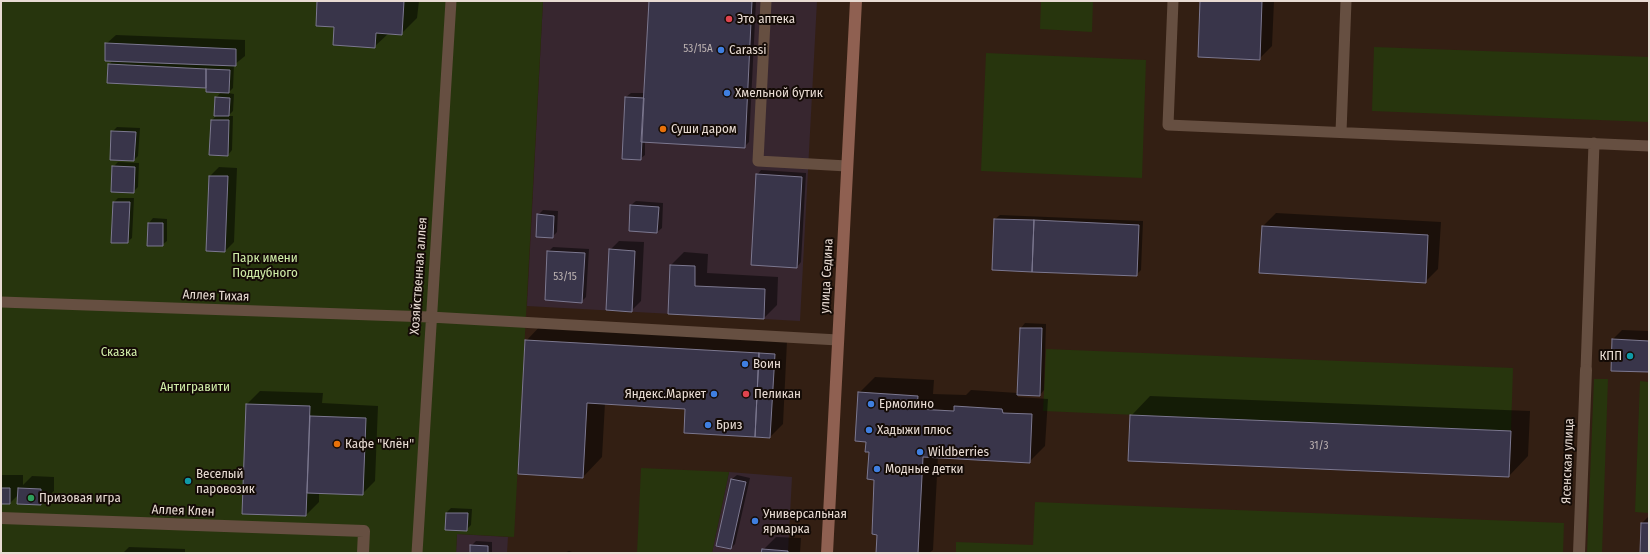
<!DOCTYPE html>
<html>
<head>
<meta charset="utf-8">
<style>
  body { margin:0 }
  #map { position:relative; width:1650px; height:554px; overflow:hidden; background:#331f13; font-family:"Fira Sans Condensed",sans-serif }
  canvas { display:block }
  .frame { position:absolute; inset:0; border:2px solid #e8dbd3; pointer-events:none }
</style>
</head>
<body>
<div id="map">
<canvas width="1650" height="554"></canvas>
<div class="frame"></div>
</div>
<script>
const c = document.querySelector('canvas').getContext('2d');
c.lineJoin = 'round';
function paint(path, color) {
  c.fillStyle = color;
  c.fill(path, 'evenodd');
}
function shape(rows) {
  const path = new Path2D();
  for (const r of rows) {
    path.moveTo(r[0], r[1]);
    for (let i = 2; i < r.length; i += 2) path.lineTo(r[i], r[i + 1]);
  }
  return path;
}
function trace(path, color, width, dash) {
  c.strokeStyle = color;
  c.lineWidth = width;
  c.lineCap = dash ? 'butt' : 'round';
  c.setLineDash(dash || []);
  c.stroke(path);
}
function write(font, color, halo, rows, align = 'center') {
  c.font = font + ' "Fira Sans Condensed",sans-serif';
  c.lineWidth = 4;
  c.setLineDash([]);
  c.textBaseline = 'middle';
  c.strokeStyle = halo;
  c.fillStyle = color;
  for (const [text, x, y, turn = 0] of rows) {
    c.save();
    c.translate(x, y);
    c.rotate((+turn || 0) * Math.PI / 180);
    c.textAlign = isNaN(turn) ? turn : align;
    if (halo) c.strokeText(text, 0, 0);
    c.fillText(text, 0, 0);
    c.restore();
  }
}
paint(shape([
  [543,1,817,1,800,321,527,306],
  [729,472,792,477,788,553,712,553],
  [457,534,508,537,507,553,456,553]
]), '#37262f');
paint(shape([
  [1,1,543,1,514,537,457,534,456,553,1,553],
  [1041,1,1093,1,1092,32,1040,29],
  [1374,47,1649,57,1649,122,1372,111],
  [986,53,1146,60,1142,178,981,171],
  [1046,349,1513,368,1511,431,1043,411],
  [1594,379,1608,379,1602,553,1587,553],
  [1640,381,1649,382,1649,513,1635,512],
  [641,468,729,472,712,553,637,553],
  [1035,502,1564,523,1563,553,956,553,956,542,1033,545]
]), '#27350d');
paint(shape([
  [318,1,419,1,417,18,401,34,389,33,374,47,335,26],
  [650,1,756,1,749,142,744,147,645,141,645,155,640,159,626,97,631,93,645,93],
  [1201,1,1274,1,1272,46,1259,59],
  [116,35,245,40,245,56,234,65,233,88,228,93,234,94,233,111,228,116,233,116,232,150,228,155,212,120,217,115,216,98,221,92,207,87,109,65,113,60,106,44],
  [117,127,140,128,138,156,134,160,112,132],
  [118,162,139,163,138,187,133,192,113,167],
  [219,167,237,168,234,242,225,251,210,176],
  [761,170,806,173,801,262,797,267,757,175],
  [118,198,134,198,132,238,127,242,114,202],
  [636,201,663,203,662,228,657,232,631,205],
  [543,210,558,211,557,232,552,237,538,215],
  [1276,213,1441,222,1438,269,1425,282,1263,226],
  [1000,215,1143,221,1141,270,1136,275,995,219],
  [153,218,167,219,167,241,162,245,148,245,149,223],
  [619,241,644,242,641,301,631,311,610,250],
  [553,247,589,249,586,297,581,302,548,252],
  [684,252,708,254,707,273,778,277,777,305,764,318,669,313,671,265],
  [545,321,787,341,783,424,770,437,686,408,605,403,602,457,583,477,526,341],
  [1025,323,1046,324,1044,390,1040,395,1018,394,1018,397,1048,399,1045,446,1029,462,938,457,933,550,929,553,877,553,878,534,876,479,867,441,859,393,875,377,934,380,933,394,966,395,971,390,1018,393,1021,328],
  [1622,330,1649,331,1649,371,1613,339],
  [260,391,323,393,322,403,378,406,375,481,362,494,319,492,319,502,306,515,243,513,247,404],
  [1150,396,1530,411,1528,456,1509,476,1131,416],
  [1,475,23,475,23,485,32,476,54,477,54,491,40,504,19,494,10,503,1,503],
  [737,475,750,478,735,544,731,548,717,545,732,479],
  [451,508,472,509,471,525,466,530,446,529,446,513],
  [1649,516,1649,553,1641,553,1642,523],
  [776,537,801,538,800,553,762,553,763,550],
  [476,541,492,542,492,553,471,553,471,546],
  [129,547,185,549,185,553,123,553],
  [569,551,575,553,576,553,564,553]
]), '#0007');
const building = shape([
  [317,1,404,1,402,35,376,33,375,48,333,45,334,27,316,26,317,1],
  [649,1,752,1,745,148,641,142,649,1],
  [1200,1,1262,1,1260,60,1198,57,1200,1],
  [105,43,236,49,236,66,105,61,105,43],
  [108,64,206,69,206,88,107,83,108,64],
  [206,69,230,70,229,93,206,92,206,69],
  [215,97,230,98,229,116,214,116,215,97],
  [625,97,644,98,641,160,622,159,625,97],
  [211,120,229,120,228,156,209,155,211,120],
  [111,131,136,132,134,161,110,160,111,131],
  [112,166,135,167,134,193,111,192,112,166],
  [756,174,802,177,797,268,751,265,756,174],
  [209,176,228,176,225,252,206,251,209,176],
  [113,202,130,202,128,243,111,243,113,202],
  [630,205,659,207,657,233,629,231,630,205],
  [537,214,554,216,553,238,536,237,537,214],
  [994,219,1034,220,1032,272,992,270,994,219],
  [1034,220,1139,225,1137,276,1032,272,1034,220],
  [148,223,163,223,163,246,147,246,148,223],
  [1262,226,1428,235,1426,283,1259,273,1262,226],
  [609,249,635,251,632,312,606,310,609,249],
  [547,251,585,253,582,303,545,300,547,251],
  [670,265,695,266,695,286,765,289,764,319,668,314,670,265],
  [1020,328,1042,328,1040,396,1017,395,1020,328],
  [1612,339,1649,341,1649,372,1611,371,1612,339],
  [525,340,759,353,755,437,684,433,685,409,587,403,583,478,518,474,525,340],
  [759,353,775,354,770,438,755,437,759,353],
  [858,392,918,396,917,409,954,411,954,406,1002,409,1003,413,1032,414,1030,463,923,457,918,553,876,553,877,535,872,534,874,480,867,479,869,452,865,452,866,442,855,441,858,392],
  [246,404,310,406,306,516,242,514,246,404],
  [1130,415,1511,431,1509,477,1128,461,1130,415],
  [310,416,366,418,363,495,307,493,310,416],
  [731,479,746,482,731,549,716,546,731,479],
  [1,488,10,488,10,504,1,504,1,488],
  [18,488,41,489,41,505,17,504,18,488],
  [446,513,468,513,467,531,445,530,446,513],
  [1641,523,1649,523,1649,553,1640,553,1641,523],
  [470,545,488,546,488,553,470,553,470,545],
  [762,549,788,551,788,553,761,553,762,549]
]);
paint(building, '#39354a');
trace(building, '#7c7890', 1);
trace(shape([
  [766,1,758,161,847,166],
  [1173,1,1168,125,1649,146],
  [1341,132,1346,1],
  [1,302,430,317,838,340],
  [1586,370,1594,143],
  [417,553,451,1]
]), '#664f41', 11);
trace(shape([
  [1,518,364,531,363,553],
  [1579,553,1586,370]
]), '#664f41', 12);
trace(shape([
  [827,553,856,1]
]), '#8f6051', 12);
for (const [x, y, r, color] of [
  [729,19,4,"#e0444e"],
  [721,50,4,"#3f7fe0"],
  [727,93,4,"#3f7fe0"],
  [663,129,4,"#e8710a"],
  [1630,356,4,"#0f9aa8"],
  [745,364,4,"#3f7fe0"],
  [714,394,4,"#3f7fe0"],
  [746,394,4,"#e0444e"],
  [871,404,4,"#3f7fe0"],
  [708,425,4,"#3f7fe0"],
  [869,430,4,"#3f7fe0"],
  [337,444,4,"#e8710a"],
  [920,452,4,"#3f7fe0"],
  [877,469,4,"#3f7fe0"],
  [188,481,4,"#0f9aa8"],
  [31,498,4,"#2e9e5b"],
  [755,521,4,"#3f7fe0"]
]) {
  const dot = new Path2D();
  dot.arc(x, y, r, 0, 2 * Math.PI);
  c.fillStyle = color;
  c.fill(dot);
  trace(dot, '#140b06', 1.5);
}
write('11px', '#bcb2b1', null, [
  ["53/15А",698,49],
  ["53/15",565,277],
  ["31/3",1319,446]
]);
write('13px', '#e8dbd3', '#140b06', [
  ["Это аптека",737,19],
  ["Carassi",729,50],
  ["Хмельной бутик",735,93],
  ["Суши даром",671,129],
  ["КПП",1622,356,"right"],
  ["Воин",753,364],
  ["Яндекс.Маркет",706,394,"right"],
  ["Пеликан",754,394],
  ["Ермолино",879,404],
  ["Бриз",716,425],
  ["Хадыжи плюс",877,430],
  ["Кафе \"Клён\"",345,444],
  ["Wildberries",928,452],
  ["Модные детки",885,469],
  ["Веселый",196,474],
  ["паровозик",196,489],
  ["Призовая игра",39,498],
  ["Универсальная",763,514],
  ["ярмарка",763,529]
], 'left');
write('13px', '#d0eda8', '#140b06', [
  ["Парк имени",265,258],
  ["Поддубного",265,273],
  ["Сказка",119,352],
  ["Антигравити",195,387]
]);
write('13px', '#e8dbd3', '#140b06', [
  ["Хозяйственная аллея",419,276,-86],
  ["улица Седина",827,276,-87],
  ["Аллея Тихая",216,296,2],
  ["Ясенская улица",1568,461,-88],
  ["Аллея Клен",183,511,2]
]);
</script>
</body>
</html>
